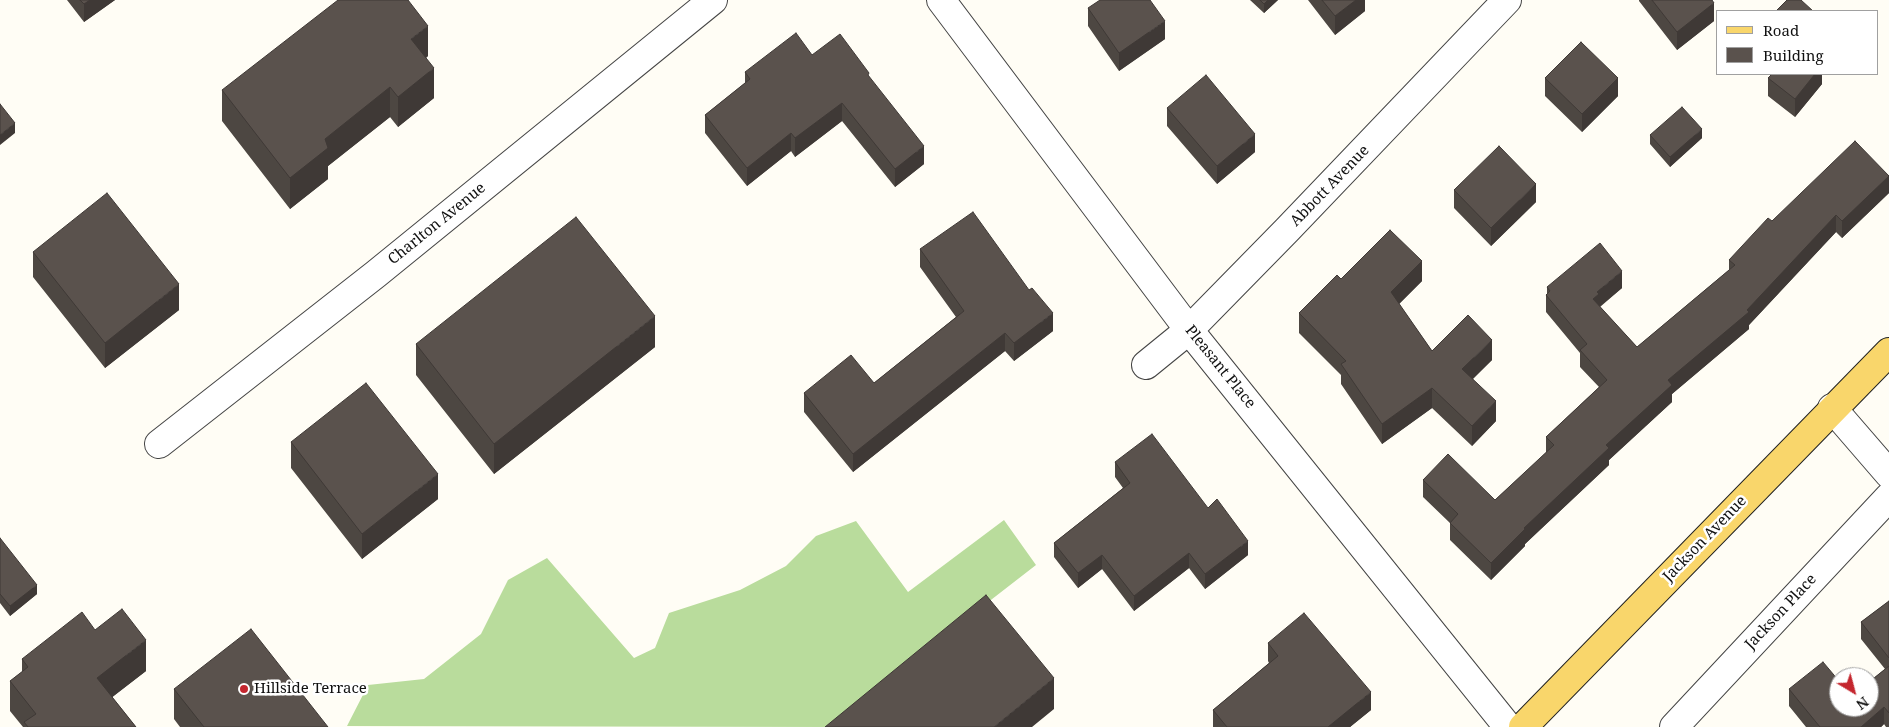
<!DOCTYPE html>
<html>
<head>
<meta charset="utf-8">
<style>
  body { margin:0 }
  #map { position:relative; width:1889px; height:727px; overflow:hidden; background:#fffdf5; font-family:"Noto Serif",serif }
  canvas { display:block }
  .legend { position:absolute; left:1716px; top:10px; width:162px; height:65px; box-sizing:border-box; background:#fff; border:1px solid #a0a0a0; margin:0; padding:6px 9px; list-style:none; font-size:15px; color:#111 }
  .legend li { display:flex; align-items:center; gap:10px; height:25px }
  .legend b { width:25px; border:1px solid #a0a0a0 }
  .north { position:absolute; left:1829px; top:667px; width:50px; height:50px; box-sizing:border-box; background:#fff; border:1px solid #a0a0a0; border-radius:50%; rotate:143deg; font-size:14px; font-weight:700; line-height:20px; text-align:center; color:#111 }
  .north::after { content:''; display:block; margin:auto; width:18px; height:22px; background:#c4262e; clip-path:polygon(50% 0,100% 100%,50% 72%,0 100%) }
</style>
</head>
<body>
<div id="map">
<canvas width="1889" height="727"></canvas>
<ul class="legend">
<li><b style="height:6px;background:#f9d66b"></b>Road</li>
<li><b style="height:14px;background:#5a524d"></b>Building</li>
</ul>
<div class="north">N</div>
</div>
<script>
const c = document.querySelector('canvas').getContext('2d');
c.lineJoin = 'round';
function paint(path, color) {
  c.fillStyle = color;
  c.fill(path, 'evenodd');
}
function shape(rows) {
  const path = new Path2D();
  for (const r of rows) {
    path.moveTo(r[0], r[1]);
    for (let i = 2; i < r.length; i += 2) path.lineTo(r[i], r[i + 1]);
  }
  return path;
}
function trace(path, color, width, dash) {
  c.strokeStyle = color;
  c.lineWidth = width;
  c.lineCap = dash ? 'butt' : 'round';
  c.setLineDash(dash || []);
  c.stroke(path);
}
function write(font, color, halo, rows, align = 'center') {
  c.font = font + ' "Noto Serif",serif';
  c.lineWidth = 5;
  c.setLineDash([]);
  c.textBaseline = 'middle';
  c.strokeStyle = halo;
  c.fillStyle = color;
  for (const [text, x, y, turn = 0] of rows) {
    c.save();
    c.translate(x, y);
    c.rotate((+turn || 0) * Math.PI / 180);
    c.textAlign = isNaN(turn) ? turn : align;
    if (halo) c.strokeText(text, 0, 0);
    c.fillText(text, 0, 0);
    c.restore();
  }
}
paint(shape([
  [1004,520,1036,565,827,727,347,726,368,685,424,679,481,634,508,580,547,558,634,658,655,648,669,613,740,590,786,566,816,536,856,521,908,592]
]), '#b9dc9c');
const minor = shape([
  [941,0,1189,330,1508,727],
  [1146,365,1189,330,1287,230,1507,0],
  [1832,408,1889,474],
  [159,444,376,274,713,0],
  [1674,727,1889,497]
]);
const primary = shape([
  [1523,727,1889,352]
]);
trace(minor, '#444', 30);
trace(primary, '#222', 30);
trace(minor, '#fff', 28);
trace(primary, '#f9d66b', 28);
paint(shape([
  [67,0,115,0,84,22],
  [1250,0,1278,0,1264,13],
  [1308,0,1365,0,1365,11,1335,35],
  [1639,0,1712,0,1714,21,1677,50,1639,1],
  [1088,8,1165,39,1119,71,1088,26],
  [812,55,869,77,924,164,895,187,842,121,795,157,791,151,747,186,705,133,705,115,745,83,745,72],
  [428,56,426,58,434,98,398,127,390,117,328,166,328,179,290,209,222,121,222,90],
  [1822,74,1822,84,1795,117,1768,96,1768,78],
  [1545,78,1618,96,1582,132,1545,96],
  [1167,108,1255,152,1217,184,1167,126],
  [1650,135,1702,138,1670,167,1650,144],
  [1889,176,1889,193,1842,238,1836,232,1749,325,1749,329,1672,394,1672,402,1609,460,1609,465,1525,544,1525,546,1491,580,1450,540,1450,523,1423,497,1423,480,1495,500,1546,453,1546,437,1599,387,1580,367,1580,353,1546,312,1546,295,1547,294,1547,287,1622,288,1600,307,1637,347,1729,270,1729,260,1772,221],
  [1454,190,1536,202,1491,246,1454,208],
  [920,249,1053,331,1014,361,1005,351,853,472,804,412,804,393,874,383,956,317,920,267],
  [33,252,179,310,105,368,33,277],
  [1341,279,1422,281,1399,304,1432,351,1492,360,1473,379,1496,421,1472,446,1432,408,1382,444,1341,384,1341,375,1299,333,1299,313],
  [416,344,655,347,494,474,416,375],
  [291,442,438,499,362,559,291,468],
  [1115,462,1208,508,1248,555,1205,589,1189,568,1134,611,1102,569,1078,588,1054,557,1054,543,1123,488,1115,477],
  [0,538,37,594,10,616,0,603],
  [1889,601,1889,727,1886,727,1884,724,1881,727,1806,727,1789,706,1789,689,1839,707,1885,669,1861,639,1861,622],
  [95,630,146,671,112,697,136,727,23,727,10,711,10,681,22,672,22,659],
  [1268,643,1371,710,1350,727,1213,727,1213,710,1269,663,1268,661],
  [174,689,328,727,180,727,174,719]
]), '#4d4742');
paint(shape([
  [90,0,115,0,84,22,84,4],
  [1268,0,1278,0,1264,13,1264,4],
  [1356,0,1365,0,1365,11,1335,35,1335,16],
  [1714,3,1714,21,1677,50,1677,32],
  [1165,21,1165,39,1119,71,1119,53],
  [428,26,428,56,411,69,411,39],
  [434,68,434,98,398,127,398,97],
  [1815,74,1822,74,1822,84,1795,117,1795,99],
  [1618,78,1618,96,1582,132,1582,114],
  [390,87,390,117,328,166,328,179,290,209,290,178,325,139],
  [842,103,842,121,795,157,795,138],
  [15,123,15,133,0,145,0,135],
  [1702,129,1702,138,1670,167,1670,157],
  [791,133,791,151,747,186,747,168],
  [1255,134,1255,152,1217,184,1217,166],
  [924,146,924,164,895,187,895,169],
  [1889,176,1889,193,1842,238,1842,221],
  [1536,184,1536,202,1491,246,1491,228],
  [1836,215,1836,232,1749,325,1749,329,1672,394,1672,402,1609,460,1609,465,1525,544,1525,546,1491,580,1491,563,1524,528,1606,445,1668,380,1747,310],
  [1422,261,1422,281,1391,312,1391,292],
  [1622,271,1622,288,1599,307,1593,299,1597,292],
  [179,284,179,310,105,368,105,343],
  [1053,313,1053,331,1014,361,1014,343],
  [655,316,655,347,494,474,494,444],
  [1005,333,1005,351,853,472,853,454],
  [1492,340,1492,360,1462,389,1462,369],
  [1432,388,1432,408,1382,444,1382,424],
  [1496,401,1496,421,1472,446,1472,426],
  [438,474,438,499,362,559,362,534],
  [1248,541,1248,555,1205,589,1205,574],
  [1189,553,1189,568,1134,611,1134,596],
  [1102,555,1102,569,1078,588,1078,573],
  [37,585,37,594,10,616,10,606],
  [146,640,146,671,97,709,97,678],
  [1054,678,1054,709,1032,727,994,727],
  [1371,692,1371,710,1350,727,1328,727],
  [1884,707,1884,724,1881,727,1861,727]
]), '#3f3936');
const building = shape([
  [80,0,90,0,84,4,80,0],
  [338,0,408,0,428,26,411,39,434,68,398,97,390,87,325,139,328,148,290,178,222,90,338,0],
  [1100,0,1150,0,1165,21,1119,53,1088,8,1100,0],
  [1260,0,1268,0,1264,4,1260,0],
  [1322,0,1356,0,1335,16,1322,0],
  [1652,0,1712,0,1714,3,1677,32,1652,0],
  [1787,0,1801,0,1813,11,1776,11,1787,0],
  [796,33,812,55,840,34,869,73,868,75,924,146,895,169,842,103,795,138,791,133,747,168,705,115,750,79,745,72,796,33],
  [1581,42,1618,78,1582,114,1545,78,1581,42],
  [1772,74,1815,74,1795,99,1768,78,1772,74],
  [1206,75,1255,134,1217,166,1167,108,1206,75],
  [0,104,15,123,0,135,0,104],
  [1682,107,1702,129,1670,157,1650,135,1682,107],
  [1855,141,1889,176,1842,221,1836,215,1747,310,1749,312,1668,380,1672,385,1606,445,1609,448,1524,528,1525,529,1491,563,1450,523,1458,514,1423,480,1448,454,1495,500,1554,445,1546,437,1607,380,1580,350,1587,344,1546,295,1550,291,1547,287,1600,243,1622,271,1597,292,1599,294,1593,299,1637,347,1735,265,1729,260,1768,218,1772,221,1855,141],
  [1499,146,1536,184,1491,228,1454,190,1499,146],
  [107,193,179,284,105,343,33,252,107,193],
  [973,212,1029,290,1032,288,1053,313,1014,343,1005,333,853,454,804,393,851,355,874,383,964,311,920,249,973,212],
  [576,217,655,316,494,444,416,344,576,217],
  [1390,230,1422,261,1391,292,1432,351,1468,315,1492,340,1462,369,1496,401,1472,426,1432,388,1382,424,1341,364,1346,361,1299,313,1337,275,1341,279,1390,230],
  [366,383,438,474,362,534,291,442,366,383],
  [1152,434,1208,508,1217,499,1248,541,1205,574,1189,553,1134,596,1102,555,1078,573,1054,543,1130,483,1115,462,1152,434],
  [0,538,37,585,10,606,0,594,0,538],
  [986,595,1054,678,994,727,825,727,986,595],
  [1889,601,1889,658,1861,622,1889,601],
  [122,609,146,640,97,678,136,727,28,727,24,722,36,714,10,681,28,667,22,659,82,612,95,630,122,609],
  [1304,613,1371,692,1328,727,1227,727,1213,710,1278,656,1268,643,1304,613],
  [251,629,328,727,204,727,174,689,251,629],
  [1823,662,1839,681,1839,707,1869,707,1869,682,1889,666,1889,713,1884,707,1861,727,1820,727,1789,689,1823,662]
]);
paint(building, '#5a524d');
trace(building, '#3f3936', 1);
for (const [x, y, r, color] of [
  [244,689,5,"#c4262e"]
]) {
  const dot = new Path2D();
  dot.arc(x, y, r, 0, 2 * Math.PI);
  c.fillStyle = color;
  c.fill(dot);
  trace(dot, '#fff', 2);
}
write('15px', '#111', '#fff', [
  ["Abbott Avenue",1330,186,-46],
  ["Charlton Avenue",437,224,-39],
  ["Pleasant Place",1220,367,51],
  ["Jackson Avenue",1705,539,-46],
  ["Jackson Place",1781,612,-47]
]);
write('15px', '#111', '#fff', [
  ["Hillside Terrace",254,689]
], 'left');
</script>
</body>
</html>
